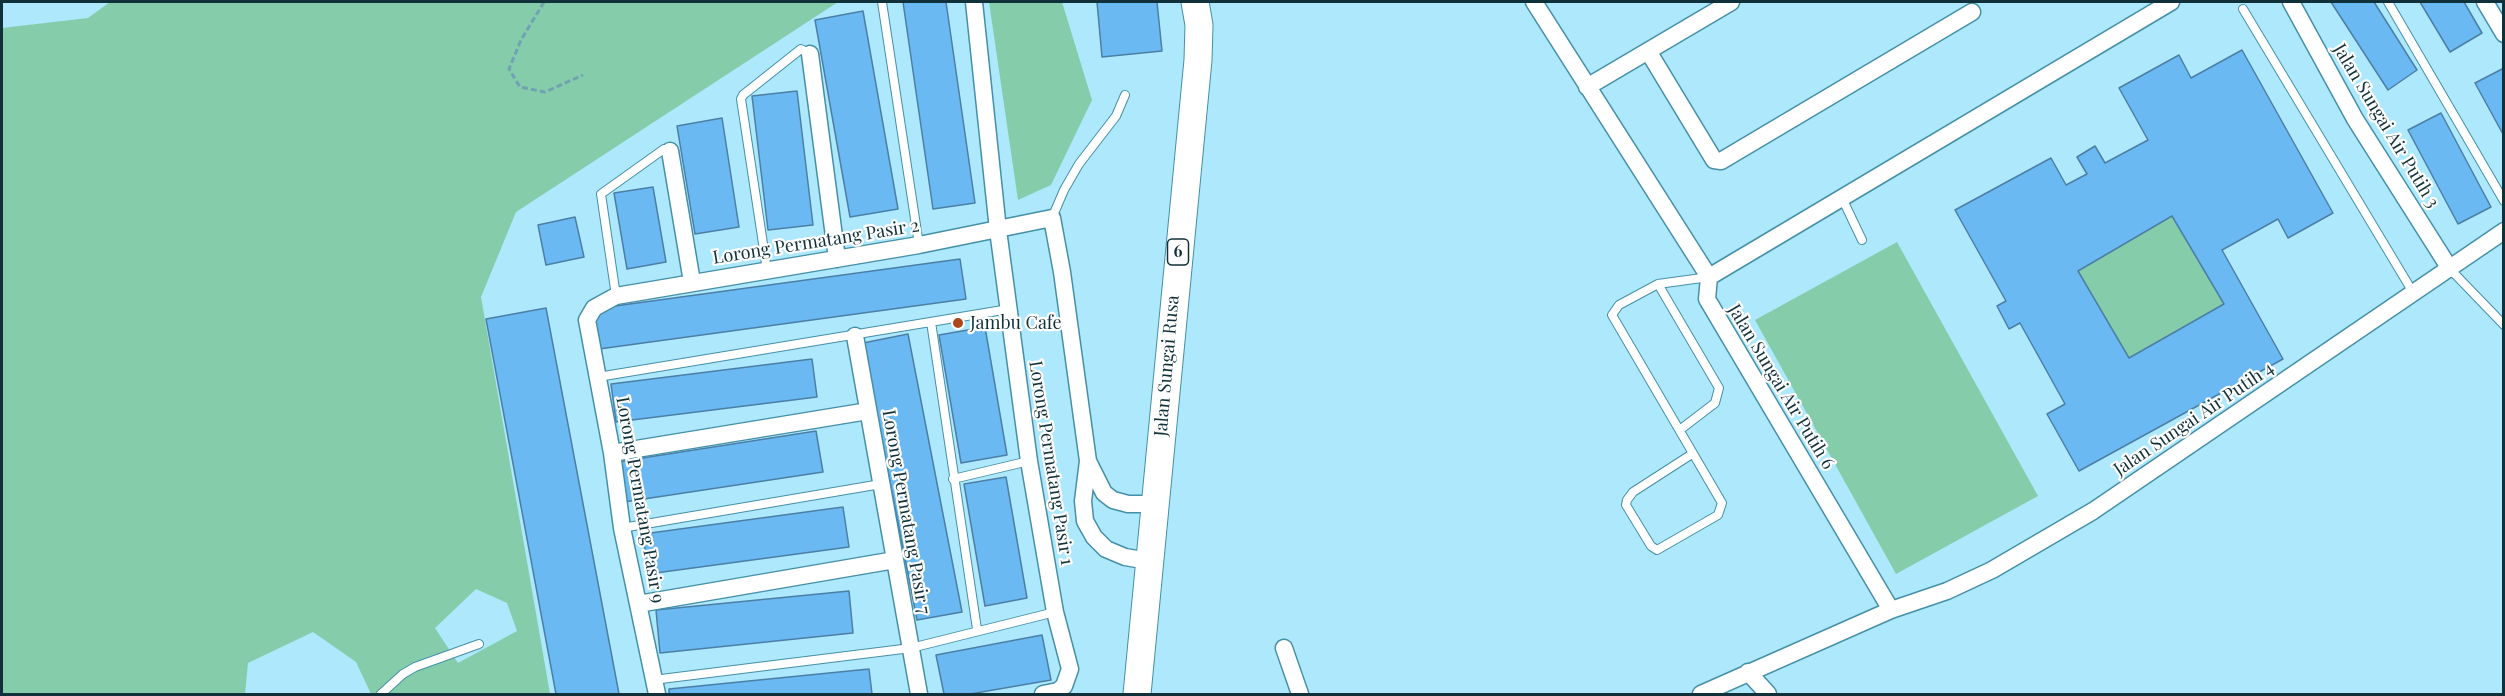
<!DOCTYPE html>
<html>
<head>
<meta charset="utf-8">
<style>
  body { margin:0 }
  #map { position:relative; width:2505px; height:696px; overflow:hidden; background:#ade8fd; font-family:"Playfair Display",serif }
  canvas { display:block }
  .frame { position:absolute; inset:0; border:3px solid #10303a; pointer-events:none }
</style>
</head>
<body>
<div id="map">
<canvas width="2505" height="696"></canvas>
<div class="frame"></div>
</div>
<script>
const c = document.querySelector('canvas').getContext('2d');
c.lineJoin = 'round';
function paint(path, color) {
  c.fillStyle = color;
  c.fill(path, 'evenodd');
}
function shape(rows) {
  const path = new Path2D();
  for (const r of rows) {
    path.moveTo(r[0], r[1]);
    for (let i = 2; i < r.length; i += 2) path.lineTo(r[i], r[i + 1]);
  }
  return path;
}
function trace(path, color, width, dash) {
  c.strokeStyle = color;
  c.lineWidth = width;
  c.lineCap = dash ? 'butt' : 'round';
  c.setLineDash(dash || []);
  c.stroke(path);
}
function write(font, color, halo, rows, align = 'center') {
  c.font = font + ' "Playfair Display",serif';
  c.lineWidth = 4.5;
  c.setLineDash([]);
  c.textBaseline = 'middle';
  c.strokeStyle = halo;
  c.fillStyle = color;
  for (const [text, x, y, turn = 0] of rows) {
    c.save();
    c.translate(x, y);
    c.rotate((+turn || 0) * Math.PI / 180);
    c.textAlign = isNaN(turn) ? turn : align;
    if (halo) c.strokeText(text, 0, 0);
    c.fillText(text, 0, 0);
    c.restore();
  }
}
paint(shape([
  [110,2,838,2,516,212,481,297,550,694,371,694,356,662,313,632,248,663,245,694,2,694,2,28,88,18],
  [476,589,507,603,517,631,458,663,435,628],
  [989,2,1062,2,1092,100,1051,185,1018,200],
  [2172,216,2224,304,2129,358,2078,271],
  [1897,242,2038,496,1896,574,1755,320]
]), '#85cdaa');
const building = shape([
  [903,2,946,2,975,203,933,209,903,2],
  [1097,2,1157,2,1162,51,1102,57,1097,2],
  [2331,2,2374,2,2417,70,2388,90,2331,2],
  [2420,2,2464,2,2482,33,2450,52,2420,2],
  [863,11,898,209,850,217,815,20,863,11],
  [2242,50,2333,213,2288,238,2278,219,2222,250,2283,359,2079,471,2047,414,2065,404,2020,323,2009,329,1997,306,2006,301,1955,210,2051,158,2066,185,2087,174,2077,157,2095,146,2105,163,2148,140,2119,88,2179,55,2191,78,2242,50],
  [2172,216,2224,304,2129,358,2078,271,2172,216],
  [2504,68,2504,136,2475,83,2504,68],
  [797,91,813,225,768,230,752,96,797,91],
  [2441,113,2491,207,2458,224,2408,130,2441,113],
  [722,118,739,227,695,234,677,126,722,118],
  [653,187,666,262,627,269,614,193,653,187],
  [575,217,584,257,546,265,538,225,575,217],
  [960,259,966,299,599,349,593,309,960,259],
  [546,308,619,694,556,694,486,319,546,308],
  [985,327,1007,455,961,463,939,335,985,327],
  [908,334,962,612,917,620,863,343,908,334],
  [812,359,817,397,616,422,611,384,812,359],
  [816,431,823,472,624,502,617,462,816,431],
  [1006,477,1027,598,985,606,964,484,1006,477],
  [843,507,849,547,648,574,643,534,843,507],
  [849,591,853,633,660,653,656,610,849,591],
  [1042,635,1051,680,970,694,944,694,936,655,1042,635],
  [869,669,872,694,669,694,669,689,869,669]
]);
paint(building, '#6bb9f2');
trace(building, '#4b7fa6', 1.5);
const lane = shape([
  [882,2,919,245],
  [2388,2,2504,201],
  [2243,9,2414,294],
  [1842,198,1862,240],
  [1052,218,1064,190,1079,164,1116,116,1125,95],
  [2450,269,2504,325],
  [767,270,741,99,743,95,801,49,810,54],
  [1658,284,1719,388,1715,403,1681,429],
  [616,296,601,194,664,149,670,151],
  [931,322,977,629],
  [598,377,1009,309],
  [1692,454,1633,492,1627,500,1626,505,1651,546,1657,550,1718,515,1722,503,1612,315,1619,305,1658,284,1709,277],
  [953,479,1029,461],
  [622,528,881,484],
  [653,680,911,648,1055,612],
  [381,694,403,674,415,667,479,644]
]);
const street = shape([
  [974,2,998,230,1029,461,1055,612,1070,669,1064,686,1058,691,1043,694],
  [1534,2,1709,277],
  [2291,2,2355,119,2450,269],
  [2485,2,2504,34],
  [1648,51,1714,160,1721,161,1972,12],
  [810,54,837,259],
  [1587,87,1731,2],
  [670,151,692,282],
  [1709,277,2171,2],
  [1709,277,1707,299,1891,610],
  [855,336,919,694],
  [612,453,868,411],
  [1088,461,1083,501,1085,521,1094,537,1106,549,1125,557,1149,561],
  [638,604,895,560],
  [1284,648,1300,694],
  [1748,672,1768,694],
  [657,694,622,528,612,453,587,320,594,308,616,296,919,245,1052,218,1062,272,1088,461,1104,493,1113,500,1128,504,1154,504],
  [1701,694,1891,610,1947,591,1992,570,2093,511,2504,231]
]);
const primary = shape([
  [1137,694,1198,60,1199,25,1195,2]
]);
trace(lane, '#4590a8', 10);
trace(street, '#4590a8', 19);
trace(primary, '#4590a8', 29);
trace(shape([
  [544,2,521,40,509,69,520,87,545,92,583,75]
]), '#71a2b3', 3, [6, 3]);
trace(lane, '#fff', 8);
trace(street, '#fff', 16);
trace(primary, '#fff', 27);
for (const [x, y, r, color] of [
  [958,323,6,"#ad481a"]
]) {
  const dot = new Path2D();
  dot.arc(x, y, r, 0, 2 * Math.PI);
  c.fillStyle = color;
  c.fill(dot);
  trace(dot, '#fefefe', 2);
}
for (const [x, y, w] of [
  [1178,252,21]
]) {
  const box = new Path2D();
  box.roundRect(x - w / 2, y - 13, w, 26, 4.5);
  c.fillStyle = '#fefefe';
  c.fill(box);
  trace(box, '#10303a', 1.5);
}
write('bold 16px', '#10303a', null, [
  ["6",1178,252]
]);
write('18px', '#10303a', '#fefefe', [
  ["Jalan Sungai Air Putih 3",2386,126,59],
  ["Lorong Permatang Pasir 2",816,242,-9],
  ["Jalan Sungai Rusa",1167,366,-85],
  ["Jalan Sungai Air Putih 6",1781,387,59],
  ["Jalan Sungai Air Putih 4",2194,419,-34],
  ["Lorong Permatang Pasir 1",1051,463,81],
  ["Lorong Permatang Pasir 9",640,500,80],
  ["Lorong Permatang Pasir 7",906,512,80]
]);
write('18px', '#10303a', '#fefefe', [
  ["Jambu Cafe",970,323]
], 'left');
</script>
</body>
</html>
